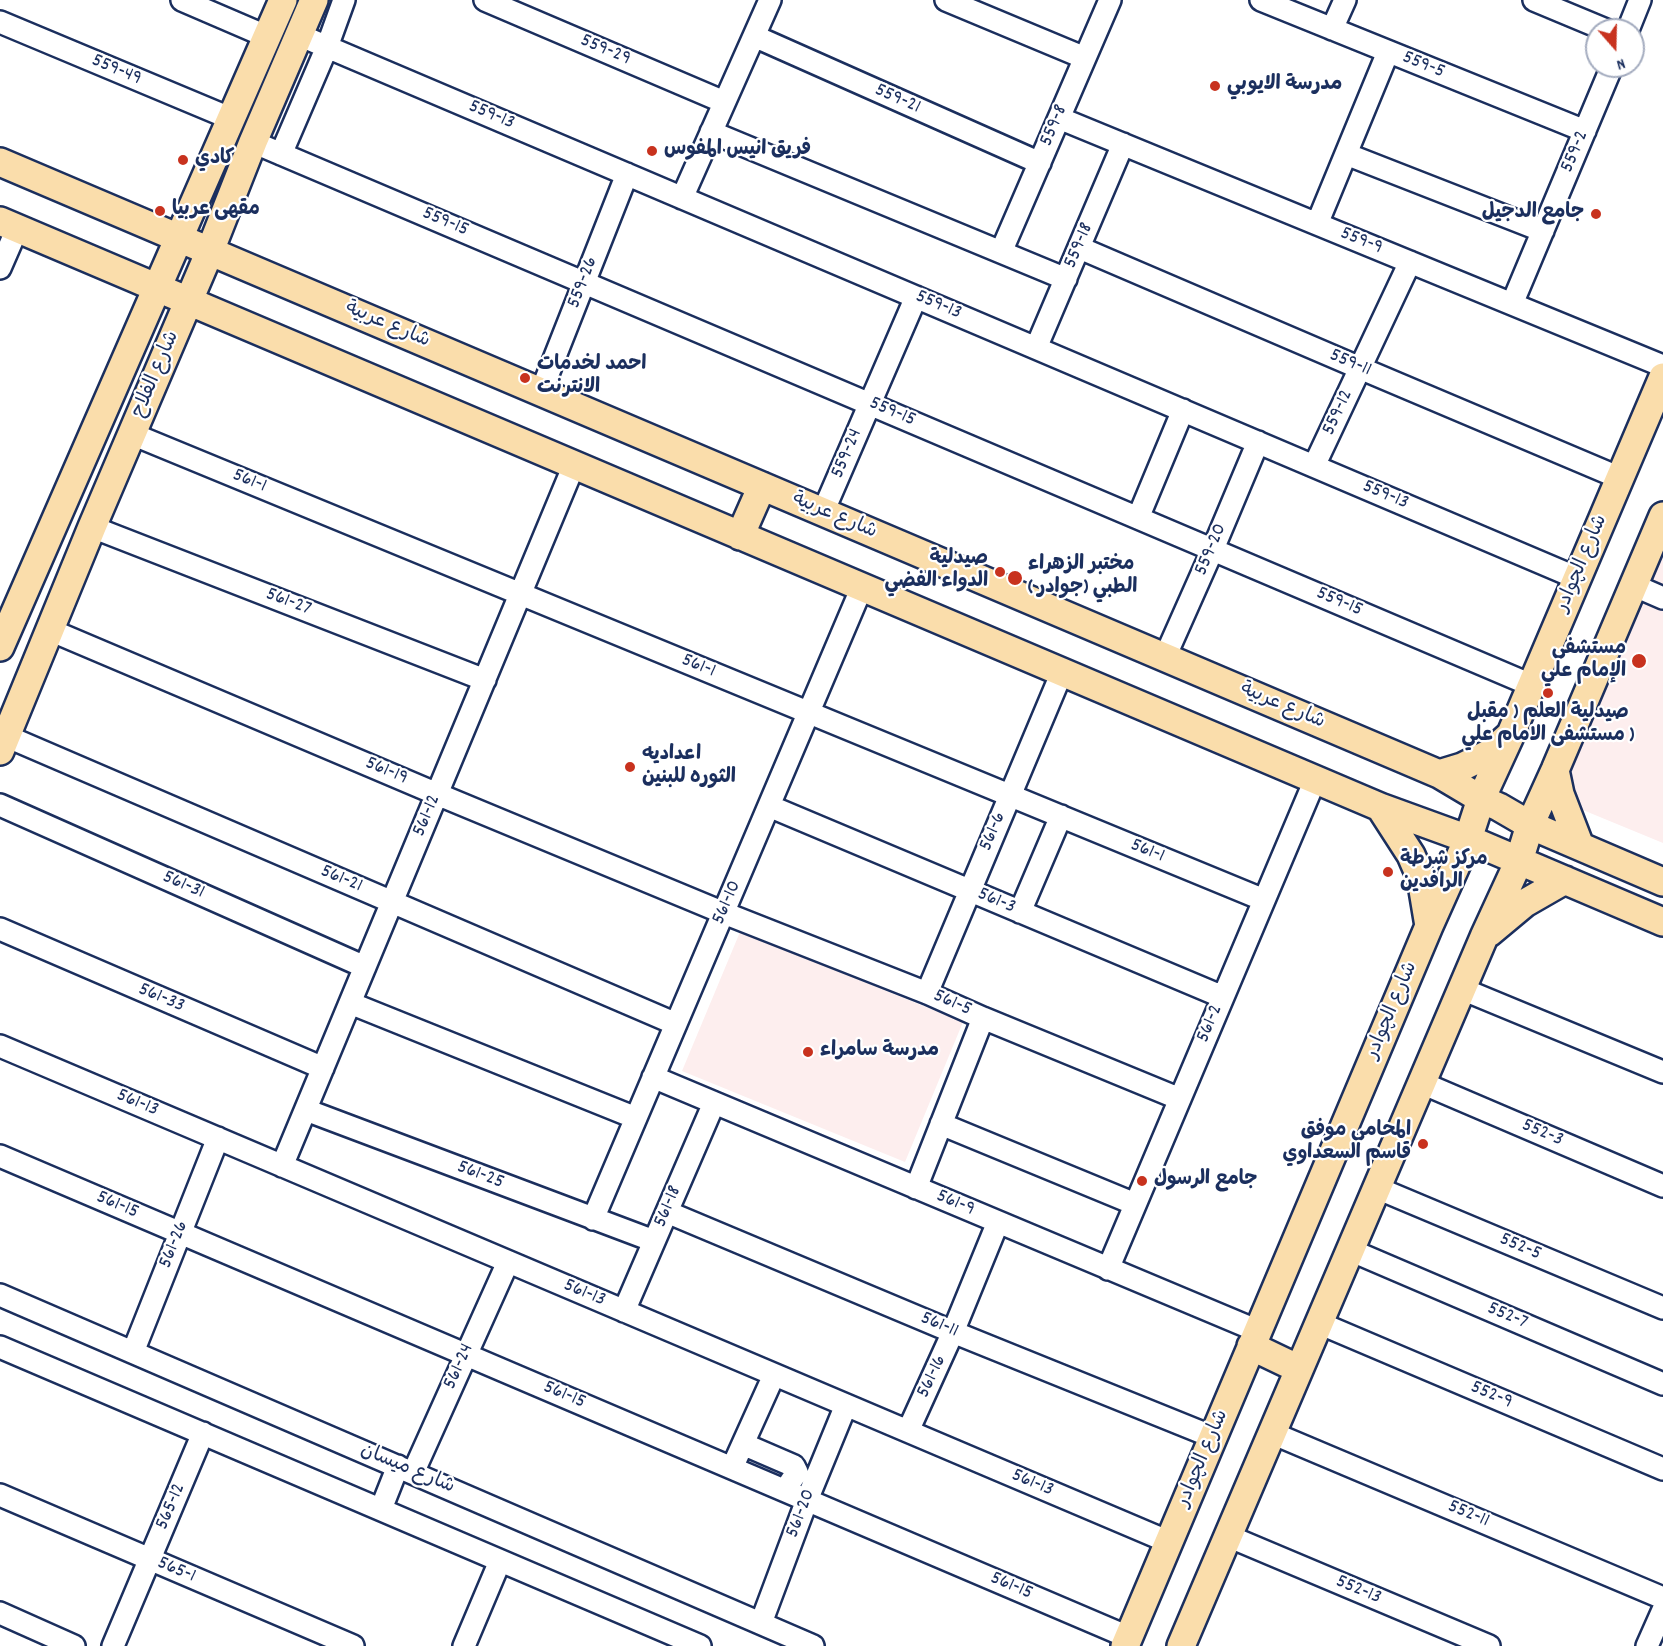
<!DOCTYPE html>
<html>
<head>
<meta charset="utf-8">
<style>
  body { margin:0 }
  #map { position:relative; width:1663px; height:1646px; overflow:hidden; background:#fff; font-family:Dekko,sans-serif }
  canvas { display:block }
  .north { position:absolute; left:1585px; top:18px; width:60px; height:60px; box-sizing:border-box; background:#fff; border:2px solid #a4acbf; border-radius:50%; rotate:160deg; font-size:16px; font-weight:700; line-height:24px; text-align:center; color:#1b2f5e }
  .north::after { content:''; display:block; margin:auto; width:21px; height:27px; background:#c8321e; clip-path:polygon(50% 0,100% 100%,50% 72%,0 100%) }
</style>
</head>
<body>
<div id="map">
<canvas width="1663" height="1646"></canvas>
<div class="north">N</div>
</div>
<script>
const c = document.querySelector('canvas').getContext('2d');
c.lineJoin = 'round';
function paint(path, color) {
  c.fillStyle = color;
  c.fill(path, 'evenodd');
}
function shape(rows) {
  const path = new Path2D();
  for (const r of rows) {
    path.moveTo(r[0], r[1]);
    for (let i = 2; i < r.length; i += 2) path.lineTo(r[i], r[i + 1]);
  }
  return path;
}
function trace(path, color, width, dash) {
  c.strokeStyle = color;
  c.lineWidth = width;
  c.lineCap = dash ? 'butt' : 'round';
  c.setLineDash(dash || []);
  c.stroke(path);
}
function write(font, color, halo, rows, align = 'center') {
  c.font = font + ' Dekko,"Playpen Sans Arabic",sans-serif';
  c.lineWidth = 4.5;
  c.setLineDash([]);
  c.textBaseline = 'middle';
  c.strokeStyle = halo;
  c.fillStyle = color;
  for (const [text, x, y, turn = 0] of rows) {
    c.save();
    c.translate(x, y);
    c.rotate((+turn || 0) * Math.PI / 180);
    c.textAlign = isNaN(turn) ? turn : align;
    if (halo) c.strokeText(text, 0, 0);
    c.fillText(text, 0, 0);
    c.restore();
  }
}
paint(shape([
  [1663,548,1663,843,1578,808,1566,774],
  [740,932,963,1022,905,1162,682,1071]
]), '#fdeeee');
const minor = shape([
  [182,0,268,37],
  [485,0,724,102],
  [946,0,1085,58],
  [1261,0,1585,131],
  [1534,0,1606,30],
  [0,22,232,119],
  [1332,29,1345,0],
  [1628,30,1640,0],
  [299,35,1577,578],
  [754,36,1040,163],
  [1059,118,1663,366],
  [711,132,1066,279],
  [253,142,1531,685],
  [281,154,327,47,344,0],
  [1346,154,1543,231],
  [682,198,770,0],
  [1317,224,1388,52],
  [1080,248,1360,368,1620,478],
  [1001,252,1110,0],
  [0,268,17,229],
  [1512,304,1612,66],
  [1036,348,1123,144],
  [541,392,627,174],
  [132,434,1264,900],
  [1314,466,1410,262],
  [823,512,916,297],
  [1138,518,1183,410],
  [92,527,485,680],
  [1633,585,1663,598],
  [50,630,437,794,724,913,927,993,983,1018,1180,1099],
  [1165,657,1213,549,1258,442],
  [6,736,676,1024],
  [0,805,365,967],
  [769,806,1223,997],
  [1020,912,1061,816],
  [0,929,323,1068],
  [1462,989,1663,1072],
  [927,993,1062,672],
  [350,1003,636,1118],
  [0,1046,1169,1542],
  [653,1077,1258,1331],
  [1422,1083,1663,1186],
  [306,1110,654,1241],
  [941,1124,1135,1204],
  [0,1156,1128,1637],
  [282,1166,574,465],
  [916,1188,983,1018],
  [1377,1188,1663,1308],
  [667,1212,953,1332,1213,1437],
  [593,1219,862,587],
  [1350,1250,1663,1384],
  [1108,1269,1315,780],
  [0,1295,813,1646],
  [624,1311,714,1103],
  [1319,1323,1663,1469],
  [0,1347,700,1646],
  [133,1352,218,1138],
  [908,1431,953,1332,998,1222],
  [1272,1433,1663,1598],
  [743,1444,794,1466,797,1472,785,1490],
  [732,1468,774,1375],
  [413,1473,508,1262],
  [0,1495,353,1646],
  [381,1509,398,1466],
  [1228,1536,1489,1646],
  [0,1613,74,1646],
  [761,1623,807,1500,846,1405],
  [113,1646,203,1433],
  [464,1646,500,1561],
  [1647,1646,1663,1610]
]);
const major = shape([
  [0,162,1439,774,1481,799,1499,807,1530,825,1663,882],
  [0,221,1380,807,1468,839,1663,922],
  [740,536,762,486],
  [0,647,283,0],
  [0,751,92,527,210,251,253,142,314,0],
  [1555,770,1560,794,1580,846],
  [1439,774,1462,767,1490,753,1509,736],
  [1380,807,1411,855,1421,878,1429,926],
  [1489,933,1525,903,1565,880],
  [1251,1346,1299,1369],
  [1125,1646,1429,926,1468,839,1481,799,1510,736,1663,377],
  [1181,1646,1484,937,1519,861,1530,825,1555,770,1663,516]
]);
trace(minor, '#1b2f5e', 26);
trace(major, '#1b2f5e', 32);
trace(minor, '#fff', 21);
trace(major, '#faddab', 27);
for (const [x, y, r, color] of [
  [1215,86,6,"#c8321e"],
  [652,151,6,"#c8321e"],
  [183,160,6,"#c8321e"],
  [160,211,6,"#c8321e"],
  [1596,214,6,"#c8321e"],
  [525,378,6,"#c8321e"],
  [1000,572,6,"#c8321e"],
  [1015,578,8,"#c8321e"],
  [1639,661,8,"#c8321e"],
  [1548,693,6,"#c8321e"],
  [630,767,6,"#c8321e"],
  [1388,872,6,"#c8321e"],
  [808,1052,6,"#c8321e"],
  [1423,1144,6,"#c8321e"],
  [1142,1181,6,"#c8321e"]
]) {
  const dot = new Path2D();
  dot.arc(x, y, r, 0, 2 * Math.PI);
  c.fillStyle = color;
  c.fill(dot);
  trace(dot, '#fff', 2);
}
write('20px', '#1b2f5e', '#fff', [
  ["559-29",605,51,23],
  ["559-5",1423,66,22],
  ["559-49",116,71,23],
  ["559-21",897,100,24],
  ["559-13",491,116,23],
  ["559-8",1055,126,-67],
  ["559-2",1576,152,-67],
  ["559-15",445,223,23],
  ["559-9",1361,242,22],
  ["559-18",1080,246,-67],
  ["559-26",584,283,-69],
  ["559-13",938,306,23],
  ["شارع عربية",387,326,23],
  ["559-11",1350,364,23],
  ["شارع الفلاح",157,375,-67],
  ["559-15",892,413,23],
  ["559-12",1339,413,-65],
  ["559-24",848,454,-67],
  ["561-1",249,482,22],
  ["559-13",1385,496,23],
  ["شارع عربية",834,517,23],
  ["559-20",1212,550,-67],
  ["شارع الچوادر",1583,564,-67],
  ["561-27",288,603,21],
  ["559-15",1339,603,23],
  ["561-1",698,667,22],
  ["شارع عربية",1282,707,23],
  ["561-19",386,772,23],
  ["561-12",428,816,-67],
  ["561-6",994,832,-67],
  ["561-1",1147,852,22],
  ["561-21",341,880,23],
  ["561-31",183,886,24],
  ["561-3",996,902,23],
  ["561-10",728,903,-67],
  ["561-33",161,999,23],
  ["561-5",952,1004,24],
  ["شارع الچوادر",1393,1011,-67],
  ["561-2",1211,1024,-67],
  ["561-13",137,1104,23],
  ["552-3",1542,1134,23],
  ["561-25",480,1176,21],
  ["561-9",955,1204,23],
  ["561-15",117,1206,23],
  ["561-18",669,1207,-67],
  ["561-26",175,1245,-68],
  ["552-5",1520,1248,23],
  ["561-13",584,1294,23],
  ["552-7",1507,1317,23],
  ["561-11",939,1326,23],
  ["561-24",460,1367,-66],
  ["561-16",933,1377,-65],
  ["561-15",564,1396,23],
  ["552-9",1491,1396,23],
  ["شارع الچوادر",1204,1459,-67],
  ["شارع ميسان",407,1470,23],
  ["561-13",1032,1484,23],
  ["565-12",172,1507,-67],
  ["561-20",802,1514,-69],
  ["552-11",1468,1515,23],
  ["565-1",176,1571,23],
  ["561-15",1011,1587,23],
  ["552-13",1358,1591,23]
]);
write('bold 20px', '#1b2f5e', '#fff', [
  ["مدرسة الايوبي",1227,86],
  ["فريق انيس المفوس",664,151],
  ["كادي",195,160],
  ["مقهى عربيا",172,211],
  ["جامع الدجيل",1584,214,"right"],
  ["احمد لخدمات",537,366],
  ["الانترنت",537,389],
  ["صيدلية",988,560,"right"],
  ["الدواء الفضي",988,583,"right"],
  ["مختبر الزهراء",1028,566],
  ["الطبي (جوادر )",1028,589],
  ["مستشفى",1626,650,"right"],
  ["الإمام علي",1626,673,"right"],
  ["صيدلية العلم ( مقبل",1548,714,"center"],
  ["مستشفى الامام علي )",1548,737,"center"],
  ["اعداديه",642,756],
  ["الثوره للبنين",642,779],
  ["مركز شرطة",1400,861],
  ["الرافدين",1400,884],
  ["مدرسة سامراء",820,1052],
  ["المحامي موفق",1411,1132,"right"],
  ["قاسم السعداوي",1411,1155,"right"],
  ["جامع الرسول",1154,1181]
], 'left');
</script>
</body>
</html>
